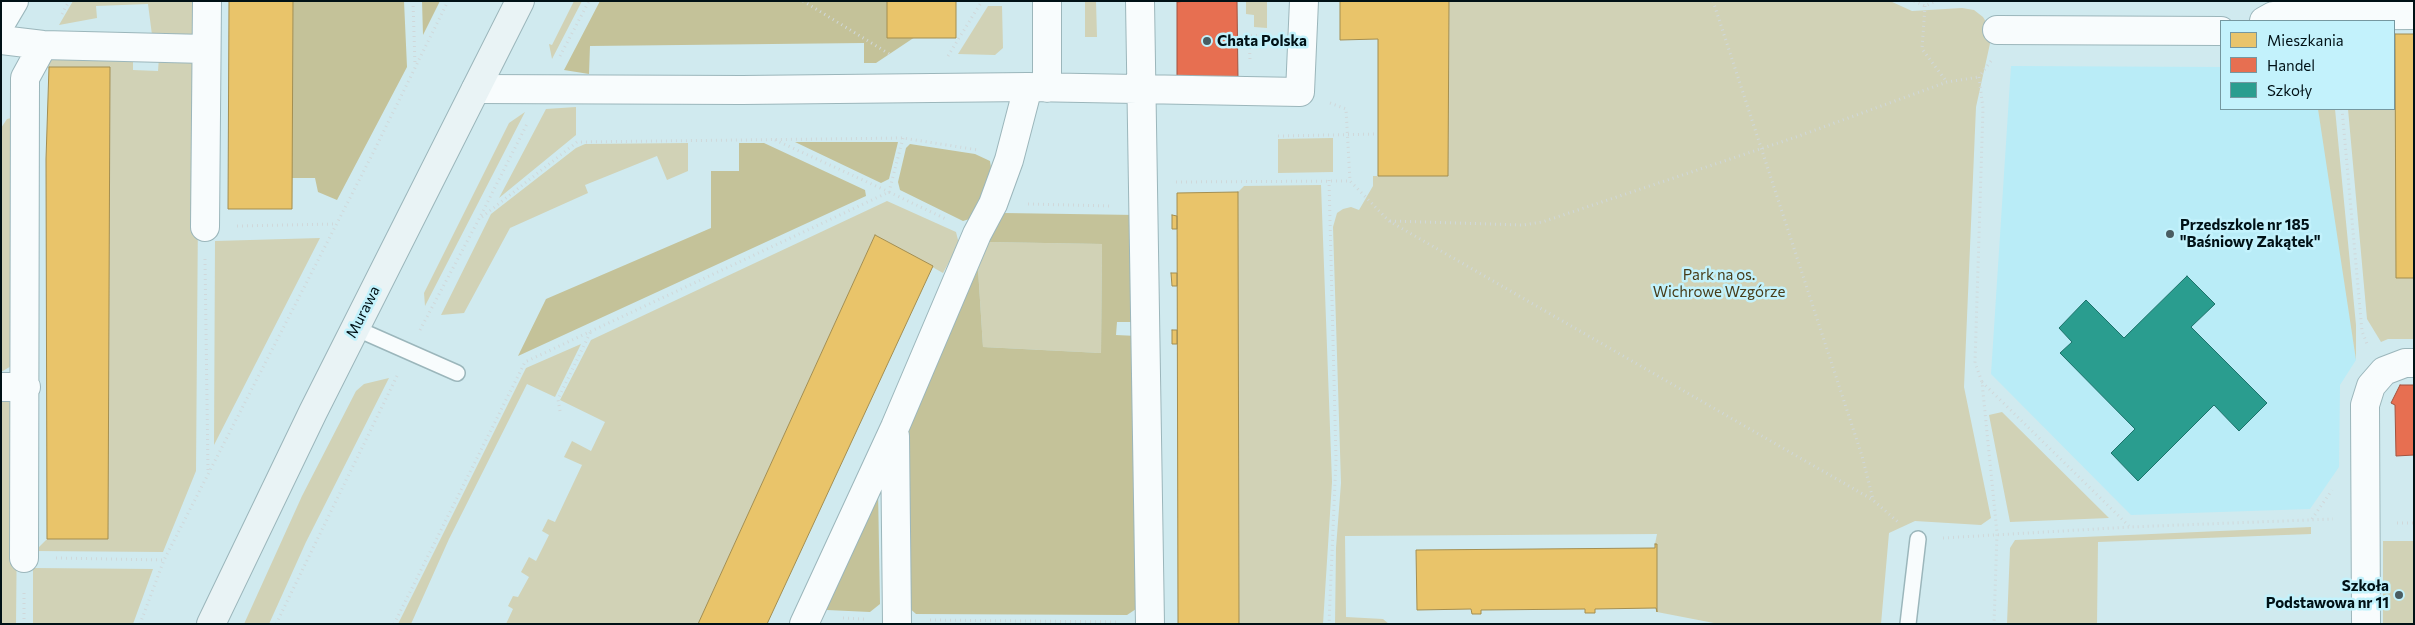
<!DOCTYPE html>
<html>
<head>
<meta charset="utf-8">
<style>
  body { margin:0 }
  #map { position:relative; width:2415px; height:625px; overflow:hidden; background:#d0eaef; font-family:Commissioner,sans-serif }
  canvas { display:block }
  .frame { position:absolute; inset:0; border:2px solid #001116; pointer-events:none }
  .legend { position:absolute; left:2220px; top:20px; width:175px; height:90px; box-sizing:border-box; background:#c3f2fc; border:1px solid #7598a0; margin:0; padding:6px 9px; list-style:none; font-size:15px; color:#001116 }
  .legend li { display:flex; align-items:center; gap:10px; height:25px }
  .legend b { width:25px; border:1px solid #7598a0 }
</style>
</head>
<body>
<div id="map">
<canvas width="2415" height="625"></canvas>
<div class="frame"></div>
<ul class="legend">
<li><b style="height:14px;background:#e9c46a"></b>Mieszkania</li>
<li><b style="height:14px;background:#e76f51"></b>Handel</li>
<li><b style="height:14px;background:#2a9d8f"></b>Szkoły</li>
</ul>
</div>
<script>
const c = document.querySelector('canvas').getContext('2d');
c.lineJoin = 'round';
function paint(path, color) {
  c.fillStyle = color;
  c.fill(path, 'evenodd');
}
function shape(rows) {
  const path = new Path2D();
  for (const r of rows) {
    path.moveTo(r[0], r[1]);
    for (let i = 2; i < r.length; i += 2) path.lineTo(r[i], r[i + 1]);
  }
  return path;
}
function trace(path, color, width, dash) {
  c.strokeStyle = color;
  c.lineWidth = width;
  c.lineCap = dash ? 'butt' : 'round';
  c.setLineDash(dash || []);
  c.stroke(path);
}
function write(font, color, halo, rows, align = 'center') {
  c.font = font + ' Commissioner,sans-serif';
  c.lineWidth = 5;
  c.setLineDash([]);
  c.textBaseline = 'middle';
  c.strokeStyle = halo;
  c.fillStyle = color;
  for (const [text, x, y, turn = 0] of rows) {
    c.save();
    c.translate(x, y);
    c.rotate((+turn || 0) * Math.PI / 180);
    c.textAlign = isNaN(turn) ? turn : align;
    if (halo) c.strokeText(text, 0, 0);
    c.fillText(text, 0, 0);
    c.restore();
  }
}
paint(shape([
  [2011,66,2221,67,2221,109,2321,109,2356,360,2340,385,2339,467,2310,509,2131,515,1991,374]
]), '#b9ecf7');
paint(shape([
  [73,1,200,1,195,32,190,36,152,35,148,4,96,6,97,18,59,25],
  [574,1,582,1,552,59,549,44,552,45],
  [1085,1,1096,1,1097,37,1085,37],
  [1246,1,1267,1,1267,28,1254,27,1254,15,1246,14],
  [1449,1,1890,1,1912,11,1962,8,1974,10,1983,17,1989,27,1991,39,1976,107,1964,387,1991,518,1981,525,1915,521,1889,533,1881,624,1719,624,1657,612,1655,544,1657,534,1345,536,1346,617,1383,619,1389,624,1335,624,1336,548,1341,483,1333,227,1337,213,1343,209,1351,207,1359,210,1373,186,1373,176,1448,176],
  [988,6,1002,6,1003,48,995,55,958,54],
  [2394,49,2396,49,2396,278,2414,278,2414,339,2388,339,2381,342,2367,319,2348,109,2394,109],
  [159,57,188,60,194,65,199,81,196,471,163,552,35,551,47,539,108,539,110,68,49,67,49,58,133,58,133,70,158,71],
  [576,107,576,135,499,198,546,109],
  [2318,109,2335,109,2356,325,2356,360],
  [525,112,425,306,424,293,509,123],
  [15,117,13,365,1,372,1,128,7,119],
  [1333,138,1333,172,1278,173,1278,139],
  [688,143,688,171,667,180,657,156,585,185,588,193,510,228,464,313,441,315,491,214,576,148,585,144],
  [1321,185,1332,482,1323,624,1239,624,1238,192,1244,186],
  [887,201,956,232,959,244,943,273,875,235,698,624,506,624,513,609,508,606,513,596,518,597,529,577,521,572,529,557,536,561,549,535,542,531,548,519,555,522,582,465,564,457,572,441,591,451,605,422,560,400,591,340],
  [320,238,214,445,215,241],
  [988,242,1102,244,1101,353,983,347,978,269],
  [581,344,555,397,527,384,449,539,411,624,398,624,526,368],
  [389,378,306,542,269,624,244,624,302,496,356,391,364,384],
  [1,395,13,406,18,421,16,624,1,624],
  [2002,412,2109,518,2010,522,1989,415],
  [2311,527,2311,534,2098,542,2097,624,2007,624,2010,548,2015,540],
  [2383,541,2414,541,2414,624,2383,624],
  [33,568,153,569,133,624,33,624]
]), '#d1d2b6');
paint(shape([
  [293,1,404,1,407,67,337,200,318,192,315,178,292,178],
  [422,1,440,1,423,35],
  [600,1,887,1,887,37,915,37,876,63,864,63,864,43,590,46,589,74,564,70],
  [795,142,898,142,889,179,881,183],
  [739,143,764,143,865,190,866,196,518,356,546,299,711,228,711,171,739,171],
  [910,144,975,154,990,161,992,174,973,218,963,221,900,190,898,182,906,148],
  [1004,213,1136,215,1137,322,1117,322,1116,335,1137,336,1136,609,1127,615,916,614,907,606,906,429,978,269,983,347,1101,353,1102,244,988,242],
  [878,489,880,604,870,612,827,610,824,602]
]), '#c4c299');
const homes = shape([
  [229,1,293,1,292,209,228,209,229,1],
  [887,1,956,1,956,38,887,38,887,1],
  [1340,1,1449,1,1448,176,1378,176,1378,39,1340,40,1340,1],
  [2395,34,2414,34,2414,278,2396,278,2395,34],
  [49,67,110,67,108,539,47,539,46,159,49,67],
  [1238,192,1239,624,1178,624,1177,193,1238,192],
  [1172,215,1177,216,1177,229,1172,229,1172,215],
  [875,235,933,266,767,624,698,624,875,235],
  [1171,273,1177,273,1177,286,1172,286,1171,273],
  [1172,330,1177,330,1177,344,1172,344,1172,330],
  [1655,544,1657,544,1657,612,1656,608,1595,609,1595,613,1585,613,1585,609,1481,610,1481,614,1472,614,1471,609,1417,610,1416,550,1655,548,1655,544]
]);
paint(homes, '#e9c46a');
trace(homes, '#a38e51', 1);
const shops = shape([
  [1186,1,1237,1,1238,81,1177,82,1177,2,1186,1],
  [2400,385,2414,385,2414,455,2396,456,2395,405,2391,403,2400,385]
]);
paint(shops, '#e76f51');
trace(shops, '#a2533f', 1);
const schools = shape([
  [2187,276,2215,304,2191,327,2267,403,2239,431,2214,405,2138,481,2111,453,2135,429,2060,353,2072,342,2059,328,2086,300,2124,338,2187,276]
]);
paint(schools, '#2a9d8f');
trace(schools, '#1d736b', 1);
const lane = shape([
  [355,328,457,373],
  [1908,624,1918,539]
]);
const street = shape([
  [1047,1,1047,88],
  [1140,1,1150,624],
  [2264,21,2273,16,2414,15],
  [1,23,14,1],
  [1997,30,2221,31],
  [1,40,43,45,206,49],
  [476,89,742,90,1028,87,1300,92,1304,1],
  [205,227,207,1],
  [1,387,26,387],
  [895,436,897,624],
  [24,558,25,78,43,45],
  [804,624,895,427,977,234,993,204,1009,160,1028,87],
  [2366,624,2365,405,2371,386,2384,371,2405,363,2414,363]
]);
const secondary = shape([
  [211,624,313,412,520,1]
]);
trace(lane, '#9bb6bb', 18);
trace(street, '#9bb6bb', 30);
trace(secondary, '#9bb6bb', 30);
trace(shape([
  [413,1,415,66],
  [803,1,891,55],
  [1713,1,1862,456,1873,499],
  [1914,1,1925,6,1936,1],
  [1925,6,1922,49,1947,82],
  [62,14,69,1],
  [560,56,589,1],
  [948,56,982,1],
  [1250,59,1249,36,1270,35],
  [1991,61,1979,77,1983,108,1975,363,1982,382,1997,533,1994,624],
  [1330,103,1346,109,1350,181,1389,221,1873,500,1898,522],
  [2342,109,2362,331,2367,344],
  [1278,136,1378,134],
  [775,140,889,192,903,138],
  [1329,180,1336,459,1329,624],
  [1176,182,1350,181],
  [1028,204,1111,206],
  [482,217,577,142,903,138,978,150],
  [1390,221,1523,225,1542,222,1796,137,1947,82,1979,77],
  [237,226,336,224],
  [205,259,208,472],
  [420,330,479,219,528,122],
  [1982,382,2129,526],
  [560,411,558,399,591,331],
  [2312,519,2332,490],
  [2397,523,2414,523],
  [1943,538,2130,527,2333,519],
  [56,558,164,560],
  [843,618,864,619],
  [930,620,1119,622],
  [24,624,24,589],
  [140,624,164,560,372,155,448,1],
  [276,624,397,376],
  [394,624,525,362,889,192,948,220]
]), '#d0d8da', 3, [1, 4]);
trace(lane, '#f8fcfd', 15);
trace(street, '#f8fcfd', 28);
trace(secondary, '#e9f3f5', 28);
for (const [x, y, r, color] of [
  [1207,41,5,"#495d62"],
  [2170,234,5,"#495d62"],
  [2399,595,5,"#495d62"]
]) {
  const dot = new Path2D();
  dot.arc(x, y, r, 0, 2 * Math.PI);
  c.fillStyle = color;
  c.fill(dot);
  trace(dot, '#c3f2fc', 2);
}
write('bold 15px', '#001116', '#c3f2fc', [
  ["Chata Polska",1217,41],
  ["Przedszkole nr 185",2180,225],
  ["\"Baśniowy Zakątek\"",2180,242],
  ["Szkoła",2389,586,"right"],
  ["Podstawowa nr 11",2389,603,"right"]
], 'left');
write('15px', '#473c19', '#c3f2fc', [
  ["Park na os.",1719,275],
  ["Wichrowe Wzgórze",1719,292]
]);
write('15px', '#001116', '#c3f2fc', [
  ["Murawa",363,312,-63]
]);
</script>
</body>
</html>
